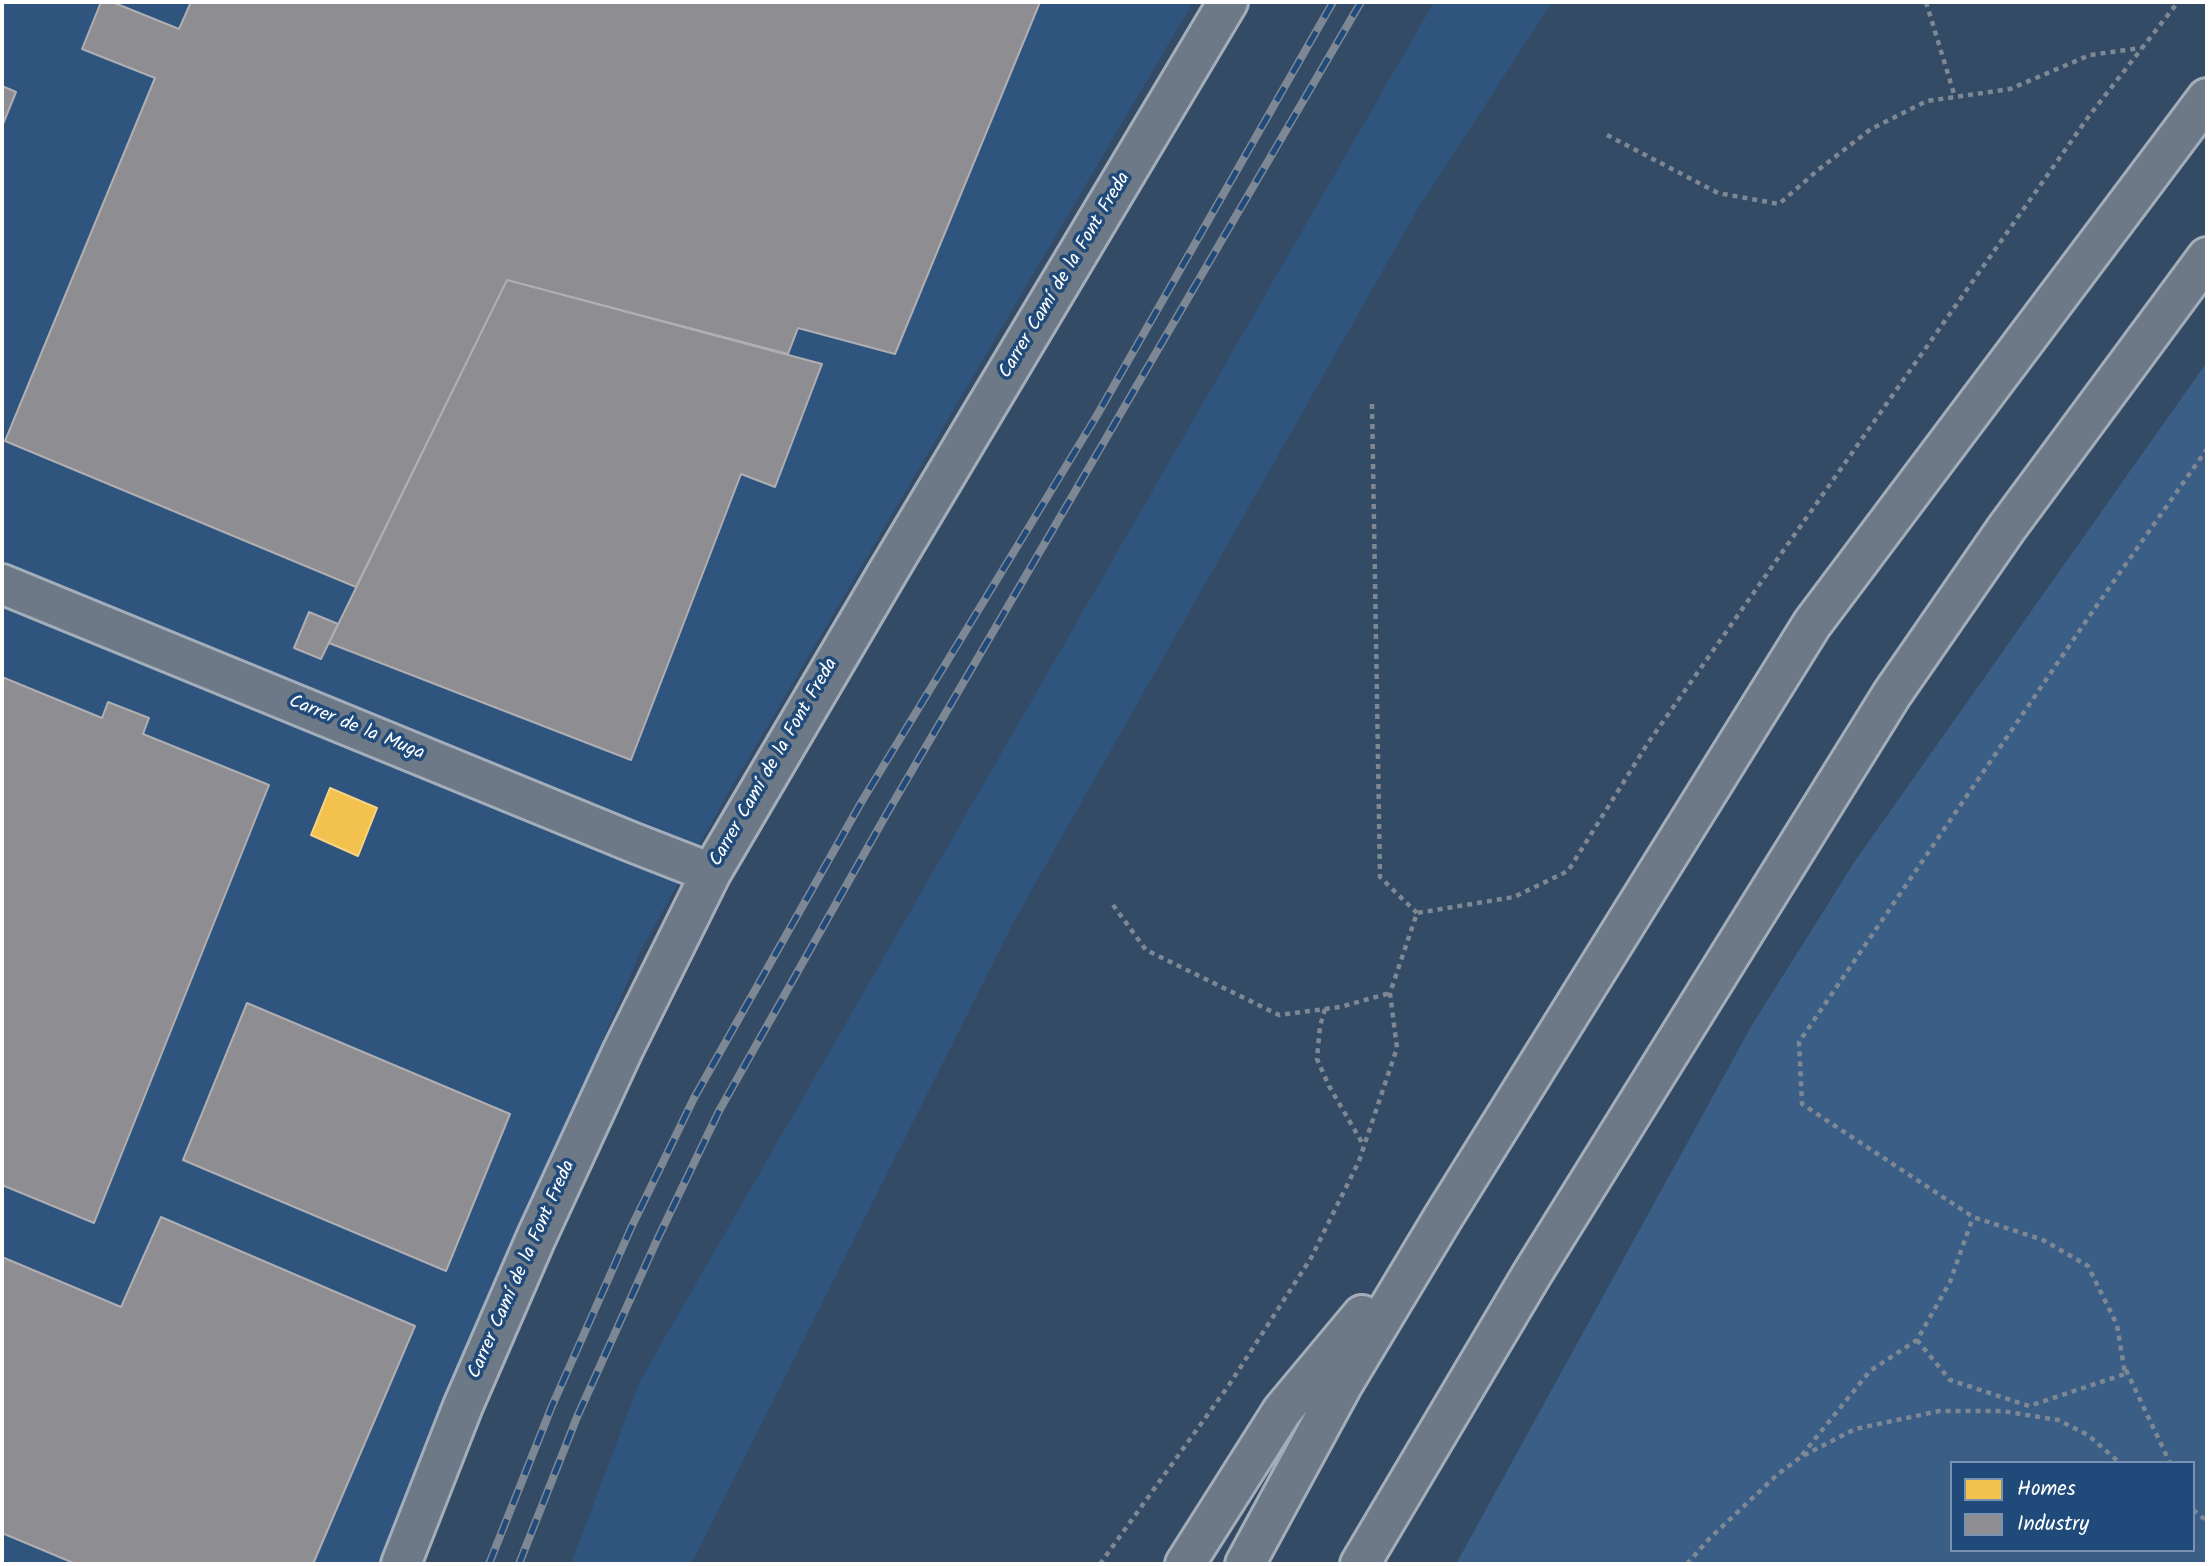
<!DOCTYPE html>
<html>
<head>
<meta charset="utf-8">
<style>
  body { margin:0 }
  #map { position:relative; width:2209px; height:1566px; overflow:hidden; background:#344b65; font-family:Kalam,sans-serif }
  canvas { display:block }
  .frame { position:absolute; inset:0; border:4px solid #fff; pointer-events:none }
  .legend { position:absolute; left:1950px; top:1461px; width:245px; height:91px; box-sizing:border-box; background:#1f4a7a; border:2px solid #7992af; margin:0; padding:9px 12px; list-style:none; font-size:21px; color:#fff }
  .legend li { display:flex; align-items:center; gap:14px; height:35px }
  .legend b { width:35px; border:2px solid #7992af }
</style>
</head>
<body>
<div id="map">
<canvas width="2209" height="1566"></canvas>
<div class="frame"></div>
<ul class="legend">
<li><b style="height:19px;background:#f2c14e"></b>Homes</li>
<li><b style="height:19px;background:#8d8d92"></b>Industry</li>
</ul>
</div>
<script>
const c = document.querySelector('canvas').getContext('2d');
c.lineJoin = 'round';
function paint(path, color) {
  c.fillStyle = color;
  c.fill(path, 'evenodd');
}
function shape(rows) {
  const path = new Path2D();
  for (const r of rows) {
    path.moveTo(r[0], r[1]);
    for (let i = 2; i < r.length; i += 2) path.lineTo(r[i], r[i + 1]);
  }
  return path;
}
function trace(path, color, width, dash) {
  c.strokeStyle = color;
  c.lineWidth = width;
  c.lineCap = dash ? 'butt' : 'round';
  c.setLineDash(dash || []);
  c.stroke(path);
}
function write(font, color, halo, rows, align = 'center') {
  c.font = font + ' Kalam,sans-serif';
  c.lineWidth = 7;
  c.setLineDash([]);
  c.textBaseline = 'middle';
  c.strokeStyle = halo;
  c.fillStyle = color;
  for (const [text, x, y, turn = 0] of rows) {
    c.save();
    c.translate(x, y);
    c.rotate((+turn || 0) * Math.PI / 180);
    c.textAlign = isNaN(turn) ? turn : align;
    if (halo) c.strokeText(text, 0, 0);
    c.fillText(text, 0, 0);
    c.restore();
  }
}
paint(shape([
  [2,2,1193,2,728,793,641,950,379,1564,2,1564],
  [1434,2,1552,2,1417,210,1014,921,691,1564,571,1564,640,1381]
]), '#2f557f');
paint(shape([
  [2207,362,2207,1564,1456,1564,1752,1025,1855,861],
  [1952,1463,2193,1463,2193,1550,1952,1550]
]), '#3b5e86');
const homes = shape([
  [330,788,377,808,358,856,311,835,330,788]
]);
paint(homes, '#f2c14e');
trace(homes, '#f6d483', 2);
const industry = shape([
  [101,2,112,2,179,29,191,2,1040,2,895,354,798,328,788,354,507,280,356,587,5,441,155,78,82,49,101,2],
  [2,86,16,92,3,124,2,124,2,86],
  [507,280,822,364,775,487,741,474,631,760,329,643,507,280],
  [309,612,338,624,321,659,294,648,309,612],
  [2,677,102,718,108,702,149,718,143,734,269,785,94,1223,2,1185,2,677],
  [247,1003,510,1114,446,1271,183,1160,247,1003],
  [161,1217,415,1326,313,1564,76,1564,2,1533,2,1257,121,1307,161,1217]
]);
paint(industry, '#8d8d92');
trace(industry, '#afafb3', 2);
const minor = shape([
  [2,584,634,843,711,873],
  [401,1564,463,1406,536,1238,623,1050,711,873,889,570,1228,2]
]);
const highway = shape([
  [1185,1564,1282,1411,1362,1315],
  [1245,1564,1343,1384,1444,1216,1812,624,2207,98],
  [1360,1564,1532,1274,1892,694,2006,529,2207,257]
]);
trace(minor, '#a4aeba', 44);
trace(highway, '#a4aeba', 44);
trace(shape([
  [1926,2,1955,97],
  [1607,135,1718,193,1779,204,1818,170,1871,129,1927,101,2010,89,2090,55,2141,48],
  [1372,404,1380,877,1417,913],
  [1113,905,1146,950,1279,1015,1340,1007,1390,993],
  [1325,1009,1320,1026,1317,1059,1329,1086,1364,1146],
  [1917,1340,1950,1380,2029,1406,2125,1374,2117,1325,2088,1266,2043,1240,1973,1217,1802,1104,1799,1042,2095,608,2207,449],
  [2126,1370,2170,1463],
  [1802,1455,1870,1371,1917,1340,1950,1282,1973,1217],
  [2193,1510,2207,1521],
  [1100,1564,1229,1385,1311,1258,1359,1161,1397,1048,1390,993,1417,913,1514,897,1568,871,1648,743,2089,116,2178,2],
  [1687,1564,1709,1539,1778,1474,1801,1457,1855,1429,1939,1411,2002,1411,2058,1420,2088,1435,2120,1463]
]), '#7e8895', 4.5, [5, 5]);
trace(minor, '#6d7986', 38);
trace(highway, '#6d7986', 38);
const rail = shape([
  [489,1564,552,1406,631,1228,694,1098,862,801,1096,417,1333,2],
  [519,1564,577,1417,657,1240,719,1111,886,815,1361,2]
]);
trace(rail, '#7e8895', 8);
trace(rail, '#1f4a7a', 5, [16]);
write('19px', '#fff', '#1f4a7a', [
  ["Carrer Camí de la Font Freda",1066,276,-59],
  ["Carrer de la Muga",356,729,22],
  ["Carrer Camí de la Font Freda",775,763,-60],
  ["Carrer Camí de la Font Freda",523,1270,-66]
]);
</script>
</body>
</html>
